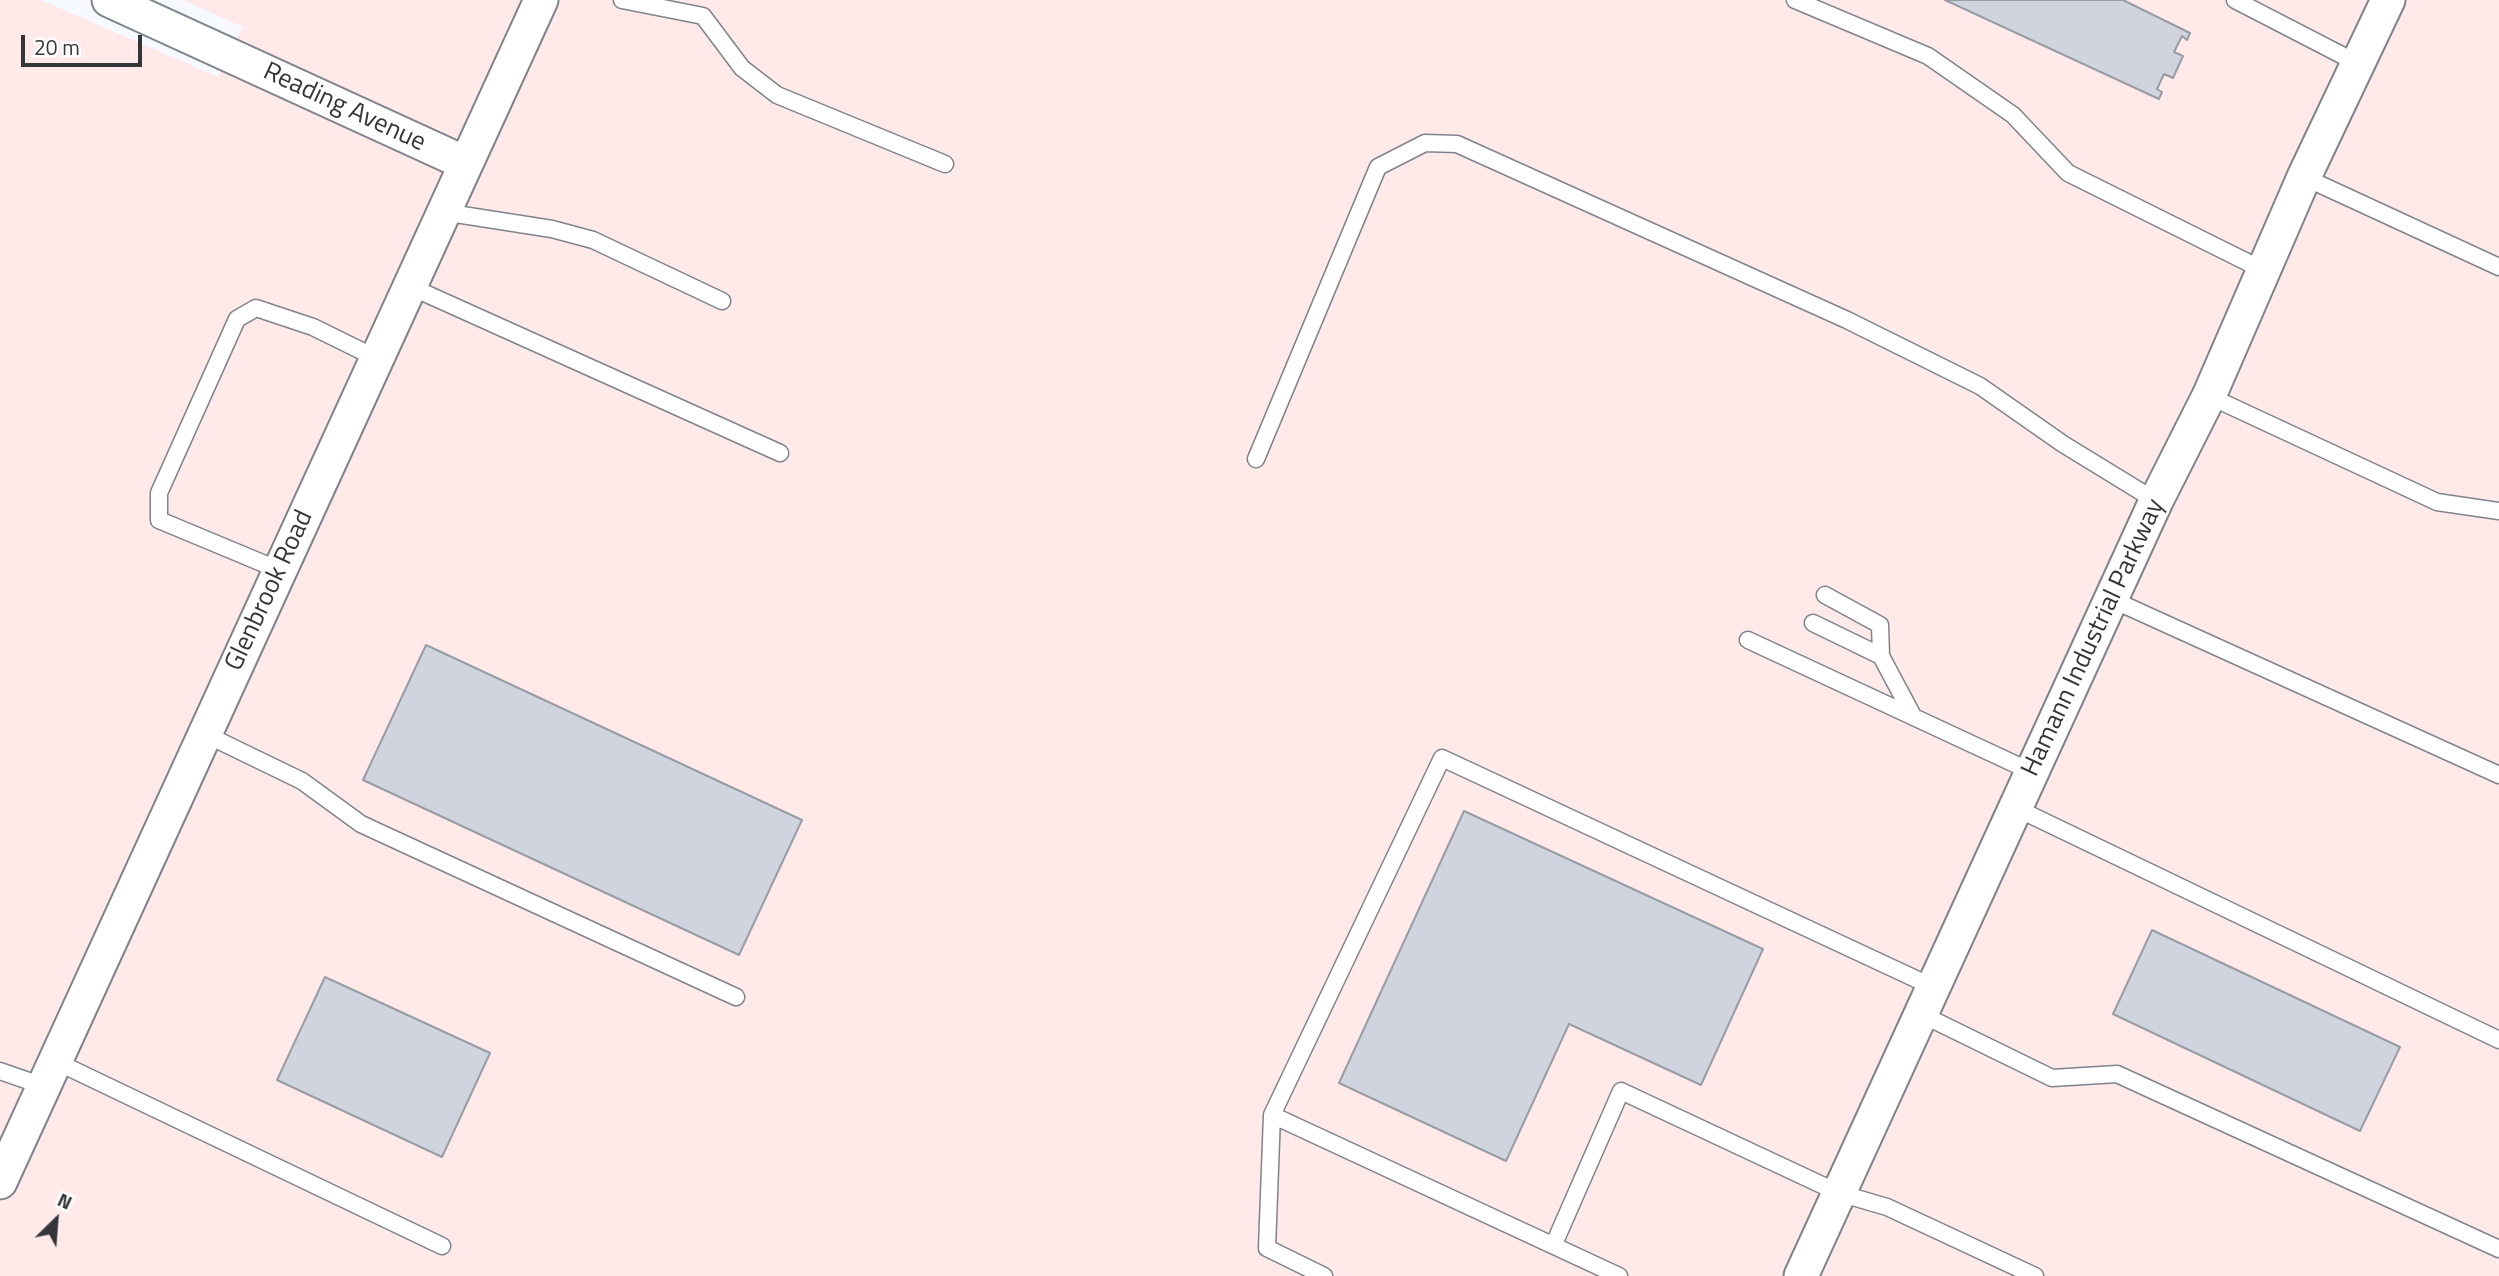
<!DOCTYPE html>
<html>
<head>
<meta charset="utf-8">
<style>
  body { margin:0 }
  #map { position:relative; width:2499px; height:1276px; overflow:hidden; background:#f6f9ff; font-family:"Titillium Web",sans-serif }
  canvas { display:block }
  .north { position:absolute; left:21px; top:1185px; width:70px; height:70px; -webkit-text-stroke:5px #fff; paint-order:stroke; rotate:25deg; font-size:19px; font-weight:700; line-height:28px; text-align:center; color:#333539 }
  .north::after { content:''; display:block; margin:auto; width:24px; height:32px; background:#333539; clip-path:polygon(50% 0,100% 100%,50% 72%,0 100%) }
  .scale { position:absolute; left:21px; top:35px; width:121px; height:32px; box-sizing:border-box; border:4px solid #333539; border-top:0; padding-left:9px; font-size:21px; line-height:24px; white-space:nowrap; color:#333539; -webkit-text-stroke:5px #fff; paint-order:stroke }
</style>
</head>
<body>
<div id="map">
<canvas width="2499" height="1276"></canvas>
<div class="north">N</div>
<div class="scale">20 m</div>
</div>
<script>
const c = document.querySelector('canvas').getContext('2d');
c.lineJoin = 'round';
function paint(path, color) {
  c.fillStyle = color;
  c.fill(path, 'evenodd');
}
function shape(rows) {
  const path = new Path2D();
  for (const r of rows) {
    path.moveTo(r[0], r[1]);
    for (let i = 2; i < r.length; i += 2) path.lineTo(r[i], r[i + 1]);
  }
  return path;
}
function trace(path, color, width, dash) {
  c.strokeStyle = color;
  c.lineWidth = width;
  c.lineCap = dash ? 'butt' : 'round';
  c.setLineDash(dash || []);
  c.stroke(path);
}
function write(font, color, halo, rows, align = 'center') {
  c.font = font + ' "Titillium Web",sans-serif';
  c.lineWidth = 5;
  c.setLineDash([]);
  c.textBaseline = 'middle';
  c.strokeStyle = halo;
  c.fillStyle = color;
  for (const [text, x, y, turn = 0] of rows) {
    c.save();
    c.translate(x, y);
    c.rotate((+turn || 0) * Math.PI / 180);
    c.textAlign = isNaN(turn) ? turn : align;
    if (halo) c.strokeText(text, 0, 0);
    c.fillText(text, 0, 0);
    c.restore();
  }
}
paint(shape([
  [0,0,41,0,218,77,243,27,183,0,2499,0,2499,1276,0,1276]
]), '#ffe9e9');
const building = shape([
  [1945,0,2123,0,2190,33,2187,40,2182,36,2174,52,2183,56,2173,78,2164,74,2157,89,2162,92,2159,99,1945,0],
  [426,645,802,820,739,955,363,780,426,645],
  [1464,811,1763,949,1701,1085,1569,1024,1506,1161,1339,1083,1464,811],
  [2152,930,2400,1047,2360,1131,2113,1014,2152,930],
  [325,977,490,1053,442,1157,277,1080,325,977]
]);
paint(building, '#d0d4de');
trace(building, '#989ca5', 2);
const service = shape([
  [622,0,703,16,742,68,777,95,945,164],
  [1795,0,1928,56,2013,115,2068,173,2263,270],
  [2235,0,2359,64],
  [2304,177,2499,267],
  [443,212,552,229,593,240,722,301],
  [409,286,780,453],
  [2209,396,2437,502,2499,511],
  [1256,459,1378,167,1425,143,1457,144,1847,320,1980,386,2063,444,2156,501],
  [279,570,159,520,159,493,237,319,256,308,313,327,376,358],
  [1825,595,1880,625,1881,656],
  [2111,599,2499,775],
  [1813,623,1881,656,1913,716],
  [1748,640,2032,772],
  [205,734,302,781,361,824,736,997],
  [2016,808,2499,1040],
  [1921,1014,2052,1078,2117,1074,2499,1249],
  [55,1061,442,1246],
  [0,1071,43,1086],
  [1272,1115,1267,1248,1324,1276],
  [1554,1244,1621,1091,1839,1193,1887,1207,2035,1276],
  [1619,1276,1272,1115,1442,758,1933,987]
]);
const minor = shape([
  [109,0,465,163],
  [0,1182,541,0],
  [1801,1276,2156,501,2209,396,2304,177,2388,0]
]);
trace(service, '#7f838c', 19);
trace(minor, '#7f838c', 37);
trace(service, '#fff', 16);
trace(minor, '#fff', 33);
write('26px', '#333539', '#fff', [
  ["Reading Avenue",344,108,25],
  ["Glenbrook Road",270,591,-65],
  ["Hamann Industrial Parkway",2094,638,-65]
]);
</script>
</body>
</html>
